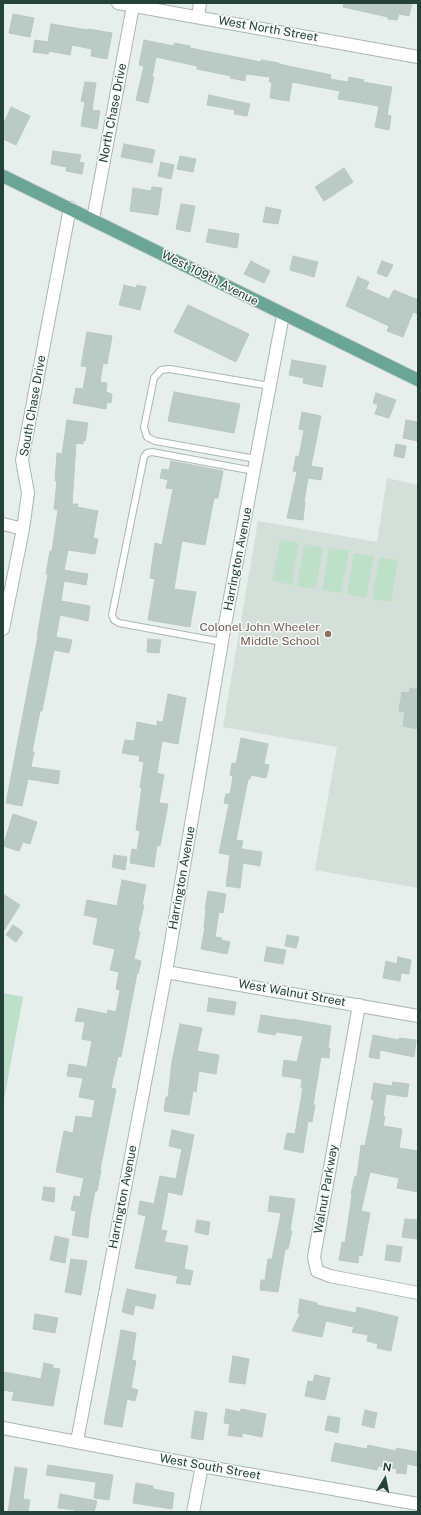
<!DOCTYPE html>
<html>
<head>
<meta charset="utf-8">
<style>
  body { margin:0 }
  #map { position:relative; width:421px; height:1515px; overflow:hidden; background:#e6efeb; font-family:"Public Sans",sans-serif }
  canvas { display:block }
  .frame { position:absolute; inset:0; border:4px solid #24423a; pointer-events:none }
  .north { position:absolute; left:365px; top:1459px; width:40px; height:40px; -webkit-text-stroke:3px #f7fbf9; paint-order:stroke; rotate:10deg; font-size:11px; font-weight:700; line-height:16px; text-align:center; color:#24423a }
  .north::after { content:''; display:block; margin:auto; width:14px; height:18px; background:#24423a; clip-path:polygon(50% 0,100% 100%,50% 72%,0 100%) }
</style>
</head>
<body>
<div id="map">
<canvas width="421" height="1515"></canvas>
<div class="frame"></div>
<div class="north">N</div>
</div>
<script>
const c = document.querySelector('canvas').getContext('2d');
c.lineJoin = 'round';
function paint(path, color) {
  c.fillStyle = color;
  c.fill(path, 'evenodd');
}
function shape(rows) {
  const path = new Path2D();
  for (const r of rows) {
    path.moveTo(r[0], r[1]);
    for (let i = 2; i < r.length; i += 2) path.lineTo(r[i], r[i + 1]);
  }
  return path;
}
function trace(path, color, width, dash) {
  c.strokeStyle = color;
  c.lineWidth = width;
  c.lineCap = dash ? 'butt' : 'round';
  c.setLineDash(dash || []);
  c.stroke(path);
}
function write(font, color, halo, rows, align = 'center') {
  c.font = font + ' "Public Sans",sans-serif';
  c.lineWidth = 3;
  c.setLineDash([]);
  c.textBaseline = 'middle';
  c.strokeStyle = halo;
  c.fillStyle = color;
  for (const [text, x, y, turn = 0] of rows) {
    c.save();
    c.translate(x, y);
    c.rotate((+turn || 0) * Math.PI / 180);
    c.textAlign = isNaN(turn) ? turn : align;
    if (halo) c.strokeText(text, 0, 0);
    c.fillText(text, 0, 0);
    c.restore();
  }
}
paint(shape([
  [387,478,418,485,418,888,315,870,337,747,223,727,258,521,377,542]
]), '#d4dfda');
paint(shape([
  [280,540,299,543,292,585,272,581],
  [304,544,323,547,316,589,297,586],
  [329,548,349,551,341,593,322,590],
  [354,553,374,556,366,598,347,594],
  [379,557,398,560,391,602,372,599],
  [3,993,23,997,3,1105]
]), '#bfe0c8');
const building = shape([
  [344,3,412,3,409,16,399,14,397,20,388,19,388,17,343,7,344,3],
  [13,14,34,18,30,37,9,33,13,14],
  [51,24,88,30,89,29,112,33,107,59,91,56,92,49,72,45,70,55,49,51,48,54,33,52,35,40,48,42,51,24],
  [144,40,174,46,174,43,190,46,190,48,261,62,261,60,279,63,279,64,331,75,330,79,348,82,349,77,364,80,363,82,392,87,387,115,391,116,389,130,375,127,379,106,338,99,340,91,292,82,289,101,270,98,272,82,269,82,270,77,246,74,245,81,230,78,231,76,197,69,197,66,156,57,152,77,154,77,148,103,136,100,144,66,139,65,144,40],
  [85,82,96,83,92,110,100,111,97,129,81,126,85,102,81,101,85,82],
  [209,95,250,104,247,116,234,114,235,110,207,105,209,95],
  [11,107,30,116,16,145,3,139,3,125,11,107],
  [124,144,155,150,152,163,121,157,124,144],
  [53,151,81,155,79,162,84,163,82,174,66,171,67,167,51,164,53,151],
  [180,156,196,159,193,172,177,169,180,156],
  [161,162,174,165,171,179,158,176,161,162],
  [344,168,353,182,324,201,315,187,344,168],
  [152,187,162,188,158,215,130,211,133,188,151,191,152,187],
  [181,204,195,206,190,232,176,229,181,204],
  [266,207,281,210,278,224,263,222,266,207],
  [209,229,239,234,237,248,206,242,209,229],
  [293,256,318,262,314,277,290,270,293,256],
  [251,261,270,271,264,283,244,274,251,261],
  [382,261,393,265,387,277,377,273,382,261],
  [358,277,369,282,366,289,389,299,394,290,418,300,418,314,413,312,403,337,387,331,389,326,346,306,358,277],
  [124,285,136,288,137,285,146,287,140,310,119,305,124,285],
  [188,305,249,334,236,362,174,332,188,305],
  [87,332,112,336,107,364,103,363,100,382,107,383,106,392,112,394,111,403,107,402,106,409,73,403,76,388,83,389,87,367,81,366,87,332],
  [292,360,326,366,322,387,303,383,304,378,289,375,292,360],
  [174,392,240,404,234,433,168,421,174,392],
  [376,393,396,400,389,418,375,414,378,405,373,403,376,393],
  [302,412,321,416,311,466,323,468,321,480,308,478,304,502,305,502,303,520,287,518,297,472,293,471,296,456,299,457,304,430,299,429,302,412],
  [67,420,88,423,85,441,83,441,83,444,76,443,72,504,78,504,77,507,98,511,93,538,98,539,95,554,68,550,64,570,88,574,86,585,64,581,61,601,90,606,88,621,60,615,56,637,72,640,69,653,54,650,42,711,40,711,32,752,34,752,31,767,60,771,58,784,28,779,22,806,6,803,38,636,37,636,48,574,46,574,50,551,52,551,58,510,54,509,57,481,55,481,57,453,62,454,67,420],
  [406,420,418,422,418,441,403,438,406,420],
  [396,444,406,446,404,458,394,456,396,444],
  [171,461,223,471,218,498,214,498,205,545,182,541,174,589,196,592,190,627,148,620,155,579,150,578,155,543,162,545,173,489,166,488,168,480,160,478,162,469,169,470,171,461],
  [148,639,161,640,159,653,147,652,148,639],
  [410,688,418,690,418,729,403,726,405,712,399,711,402,692,409,693,410,688],
  [168,694,186,698,178,744,162,741,157,773,164,775,159,803,168,804,160,846,157,845,154,867,130,863,132,849,137,850,140,831,136,830,142,787,140,787,144,762,139,761,140,756,122,753,125,740,134,741,137,722,157,726,157,721,163,722,168,694],
  [241,738,268,744,264,764,269,765,266,778,251,775,250,779,248,779,236,840,243,841,241,849,262,852,260,866,243,863,240,888,226,886,230,855,219,853,229,804,224,803,226,794,230,794,233,776,230,775,232,763,236,764,241,738],
  [13,814,37,822,30,844,23,842,19,851,3,846,13,814],
  [114,855,127,857,125,870,112,867,114,855],
  [122,880,146,885,142,905,144,905,138,931,140,932,134,959,141,961,138,974,137,973,121,1057,118,1056,111,1088,116,1089,100,1170,101,1170,97,1191,95,1191,90,1217,88,1238,72,1235,76,1211,71,1210,74,1196,80,1197,84,1178,56,1172,64,1131,73,1133,76,1116,92,1118,95,1100,79,1097,83,1078,67,1076,69,1064,87,1067,92,1041,82,1039,85,1022,75,1021,78,1008,107,1014,108,1010,116,1012,120,990,116,989,119,972,110,970,115,949,93,944,98,918,84,915,87,900,117,906,122,880],
  [208,891,226,894,223,913,219,912,215,937,222,938,221,940,230,942,227,954,201,949,205,928,204,928,206,910,205,910,208,891],
  [3,894,20,905,3,932,3,894],
  [13,925,23,932,16,942,6,935,13,925],
  [287,935,299,937,296,948,285,946,287,935],
  [267,947,286,950,283,964,264,961,267,947],
  [398,957,411,960,409,974,401,973,400,981,383,978,386,961,397,964,398,957],
  [209,998,236,1002,234,1015,207,1011,209,998],
  [261,1015,292,1020,292,1019,331,1026,328,1048,330,1048,329,1058,321,1057,313,1105,315,1105,312,1122,308,1121,303,1153,284,1149,287,1133,295,1134,303,1088,301,1088,302,1079,282,1076,284,1060,297,1062,303,1036,276,1032,275,1035,258,1032,261,1015],
  [180,1024,202,1028,197,1051,219,1055,216,1074,199,1071,196,1092,193,1091,189,1115,164,1111,166,1097,168,1097,172,1062,180,1024],
  [373,1035,399,1040,399,1038,416,1040,414,1057,380,1050,379,1059,369,1057,373,1035],
  [393,1082,409,1084,407,1097,386,1094,383,1116,385,1117,383,1126,402,1129,399,1148,418,1151,418,1192,397,1188,399,1178,370,1172,361,1211,370,1213,362,1256,359,1255,358,1263,339,1260,342,1242,345,1243,352,1195,351,1194,355,1176,357,1177,361,1145,365,1146,374,1100,371,1099,374,1083,392,1086,393,1082],
  [172,1130,194,1135,182,1195,168,1192,161,1230,167,1231,164,1242,188,1246,184,1269,193,1271,190,1285,176,1283,178,1276,135,1268,146,1216,138,1214,140,1201,154,1204,160,1176,176,1179,182,1149,169,1146,172,1130],
  [44,1187,55,1188,54,1202,42,1200,44,1187],
  [270,1196,295,1199,290,1231,292,1231,288,1249,285,1249,278,1292,260,1290,261,1280,265,1280,268,1259,272,1259,281,1213,268,1211,270,1196],
  [405,1219,418,1220,418,1239,402,1237,405,1219],
  [197,1220,210,1222,208,1235,195,1232,197,1220],
  [55,1236,69,1239,65,1263,50,1260,55,1236],
  [387,1245,402,1247,400,1262,385,1260,387,1245],
  [71,1259,87,1261,81,1295,65,1292,71,1259],
  [127,1289,156,1295,153,1309,135,1305,133,1315,122,1312,127,1289],
  [300,1299,317,1303,317,1305,356,1313,357,1307,398,1317,391,1351,377,1348,378,1344,367,1341,368,1335,352,1332,354,1327,326,1321,322,1337,292,1331,300,1314,298,1313,300,1299],
  [35,1314,58,1318,55,1333,33,1329,35,1314],
  [121,1330,136,1333,132,1360,136,1361,131,1388,138,1390,135,1401,127,1399,122,1427,104,1424,121,1330],
  [233,1356,249,1359,245,1384,229,1382,233,1356],
  [44,1363,53,1365,53,1368,60,1369,53,1406,12,1400,14,1392,3,1390,4,1372,41,1379,44,1363],
  [315,1375,330,1378,325,1400,305,1396,308,1381,313,1382,315,1375],
  [226,1409,240,1412,241,1409,266,1414,262,1437,242,1433,242,1437,228,1435,230,1424,224,1423,226,1409],
  [365,1410,377,1413,374,1428,362,1425,365,1410],
  [195,1411,207,1413,203,1440,191,1438,195,1411],
  [328,1416,340,1418,338,1433,325,1430,328,1416],
  [335,1443,367,1449,368,1445,396,1451,396,1448,418,1452,418,1466,407,1464,406,1474,396,1473,397,1469,378,1466,377,1470,331,1461,335,1443],
  [48,1465,113,1475,109,1500,94,1498,96,1482,46,1475,48,1465],
  [15,1467,27,1469,23,1499,30,1500,28,1512,8,1512,15,1467],
  [136,1483,153,1486,153,1489,174,1493,172,1509,133,1503,136,1483],
  [60,1494,97,1501,94,1512,75,1512,75,1510,58,1508,60,1494]
]);
paint(building, '#bbcac4');
trace(building, '#b8c9c2', 1);
const lane = shape([
  [256,459,155,441,147,437,144,427,154,378,161,370,170,369,270,386],
  [222,642,119,623,114,620,112,615,144,457,147,453,152,452,254,471]
]);
const street = shape([
  [118,3,418,57],
  [198,16,200,3],
  [93,219,133,6],
  [3,524,23,529],
  [3,629,23,529,28,493,22,460,70,208],
  [166,972,418,1016],
  [359,1005,314,1257,317,1271,330,1276,418,1293],
  [3,1428,202,1466,418,1504],
  [77,1441,166,972,224,630,283,315],
  [193,1512,202,1466]
]);
const primary = shape([
  [3,176,418,380]
]);
trace(lane, '#a8b8b2', 8);
trace(street, '#a8b8b2', 14);
trace(primary, '#c2cac8', 14);
trace(lane, '#fff', 6);
trace(street, '#fff', 12);
trace(primary, '#6aa596', 12);
for (const [x, y, r, color] of [
  [328,634,4,"#8d6e63"]
]) {
  const dot = new Path2D();
  dot.arc(x, y, r, 0, 2 * Math.PI);
  c.fillStyle = color;
  c.fill(dot);
  trace(dot, '#f7fbf9', 1.5);
}
write('12px', '#24423a', '#f7fbf9', [
  ["West North Street",268,29,10],
  ["North Chase Drive",113,113,-79],
  ["West 109th Avenue",210,278,27],
  ["South Chase Drive",33,406,-80],
  ["Harrington Avenue",238,559,-79],
  ["Harrington Avenue",182,878,-80],
  ["West Walnut Street",292,993,10],
  ["Walnut Parkway",326,1189,-80],
  ["Harrington Avenue",123,1197,-79],
  ["West South Street",210,1467,10]
]);
write('12px', '#785e54', '#f7fbf9', [
  ["Colonel John Wheeler",320,627],
  ["Middle School",320,641]
], 'right');
</script>
</body>
</html>
